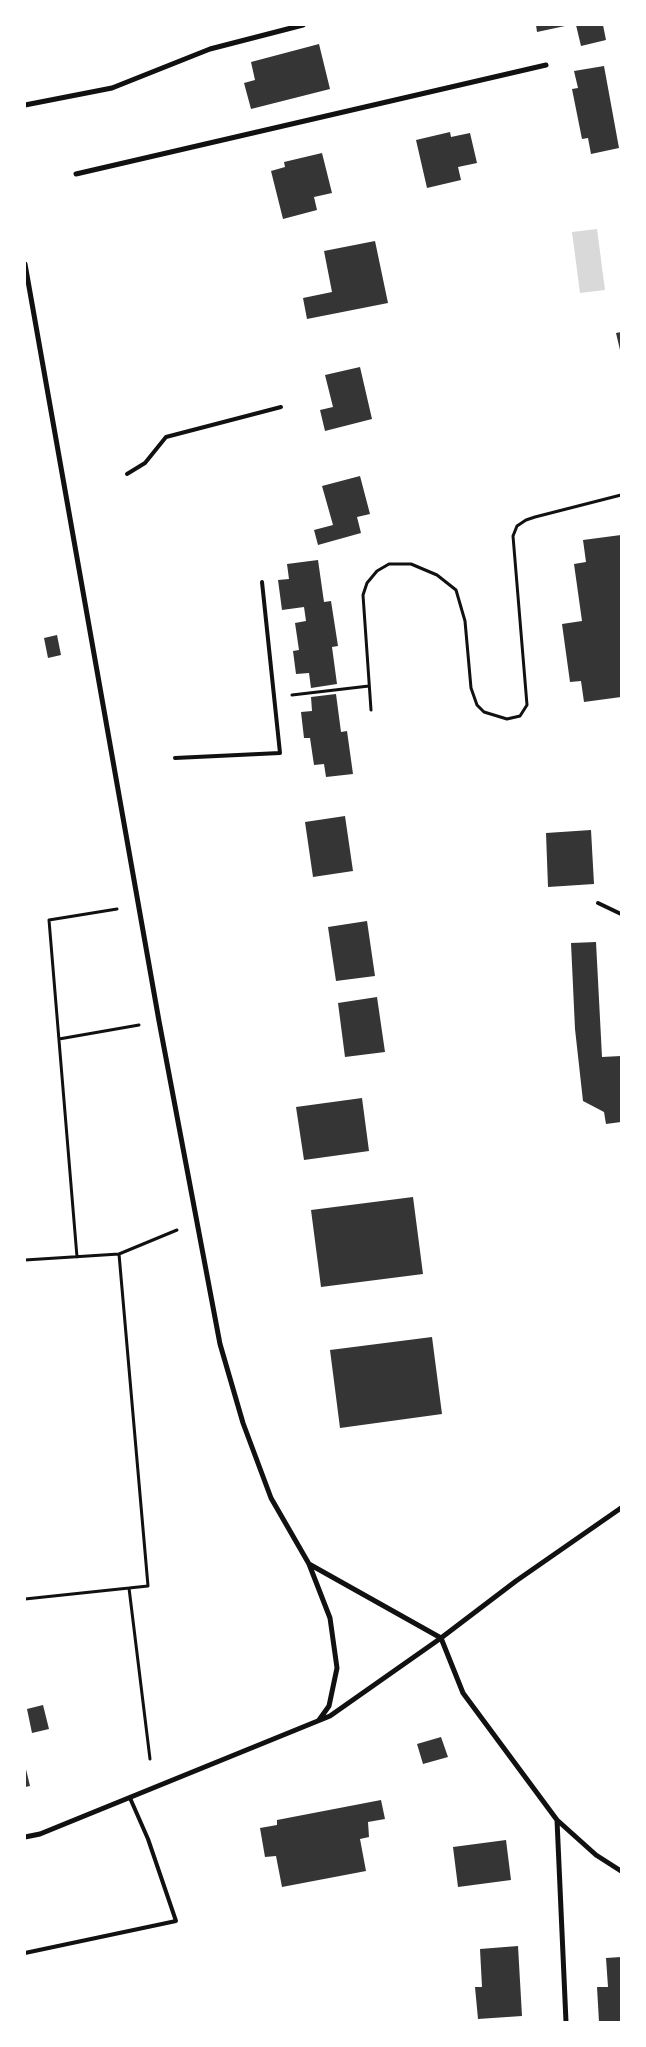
<!DOCTYPE html>
<html>
<head>
<meta charset="utf-8">
<style>
  body { margin:0 }
  #map { position:relative; width:646px; height:2047px; overflow:hidden; background:#fff; font-family:"DM Sans",sans-serif }
  canvas { display:block }
  .frame { position:absolute; inset:0; border:26px solid #fff; pointer-events:none }
</style>
</head>
<body>
<div id="map">
<canvas width="646" height="2047"></canvas>
<div class="frame"></div>
</div>
<script>
const c = document.querySelector('canvas').getContext('2d');
c.lineJoin = 'round';
function paint(path, color) {
  c.fillStyle = color;
  c.fill(path, 'evenodd');
}
function shape(rows) {
  const path = new Path2D();
  for (const r of rows) {
    path.moveTo(r[0], r[1]);
    for (let i = 2; i < r.length; i += 2) path.lineTo(r[i], r[i + 1]);
  }
  return path;
}
function trace(path, color, width, dash) {
  c.strokeStyle = color;
  c.lineWidth = width;
  c.lineCap = dash ? 'butt' : 'round';
  c.setLineDash(dash || []);
  c.stroke(path);
}
paint(shape([
  [597,229,605,290,580,293,572,232]
]), '#d9d9d9');
paint(shape([
  [536,25,565,25,565,26,537,32],
  [576,25,603,25,606,40,581,46],
  [319,44,330,89,251,109,244,83,255,80,251,62],
  [604,66,619,148,591,154,588,138,582,139,572,89,578,88,574,71],
  [450,132,451,137,470,133,477,163,458,167,461,180,427,188,416,140],
  [322,153,332,193,314,197,317,210,283,219,271,171,285,167,284,162],
  [375,241,388,303,307,319,303,298,332,292,324,251],
  [621,332,621,350,620,350,616,333],
  [360,367,372,419,325,431,320,410,333,407,325,375],
  [360,476,370,514,357,517,361,533,318,545,314,530,333,525,322,486],
  [621,535,621,697,584,702,581,681,570,682,562,624,582,621,574,564,586,562,583,540],
  [318,560,324,602,331,601,338,646,332,647,337,684,311,688,309,673,296,674,293,651,299,650,295,623,306,621,304,607,282,610,278,580,289,579,287,564],
  [57,635,61,655,48,658,44,638],
  [336,694,341,732,347,731,353,774,326,777,324,764,314,765,310,738,304,738,301,712,312,711,311,697],
  [345,816,353,871,313,877,305,822],
  [591,830,594,884,548,887,546,833],
  [367,921,375,976,336,981,328,927],
  [596,942,602,1057,621,1056,621,1122,606,1124,604,1112,583,1101,575,1029,571,943],
  [377,997,385,1052,345,1057,338,1003],
  [362,1098,369,1151,304,1160,296,1107],
  [413,1197,423,1274,321,1287,311,1210],
  [432,1337,442,1414,340,1428,330,1350],
  [43,1705,49,1729,32,1733,27,1709],
  [441,1737,448,1757,423,1764,417,1744],
  [25,1765,30,1786,25,1787],
  [381,1800,385,1819,368,1822,369,1837,360,1839,366,1871,282,1887,276,1856,265,1857,260,1828,277,1825,277,1820],
  [506,1840,511,1880,458,1887,453,1847],
  [518,1946,522,2016,478,2019,475,1987,482,1987,480,1949],
  [621,1957,621,2022,599,2022,597,1987,608,1987,606,1958]
]), '#353535');
trace(shape([
  [292,695,369,686],
  [371,710,363,595,367,583,377,571,389,564,411,564,437,575,456,590,465,621,471,688,477,705,484,712,507,719,520,716,527,705,513,536,517,526,526,520,535,517,621,495],
  [59,1039,139,1025],
  [77,1257,49,920,117,909],
  [25,1260,119,1254,177,1230],
  [129,1588,150,1759],
  [25,1599,148,1586,119,1254]
]), '#111', 3);
trace(shape([
  [127,474,145,463,166,437,281,407],
  [175,758,280,753,262,582],
  [598,903,621,914],
  [25,1953,176,1921,148,1839,130,1798]
]), '#111', 4);
trace(shape([
  [25,105,112,88,210,49,303,25],
  [76,174,546,65],
  [25,264,159,1021,220,1344,243,1423,271,1498,309,1564,330,1618,337,1668,329,1706,319,1720],
  [309,1564,441,1638],
  [441,1638,463,1693,557,1820,596,1855,621,1871],
  [557,1820,566,2022],
  [25,1837,40,1834,67,1823,330,1716,441,1638,516,1581,621,1508]
]), '#111', 5);
</script>
</body>
</html>
